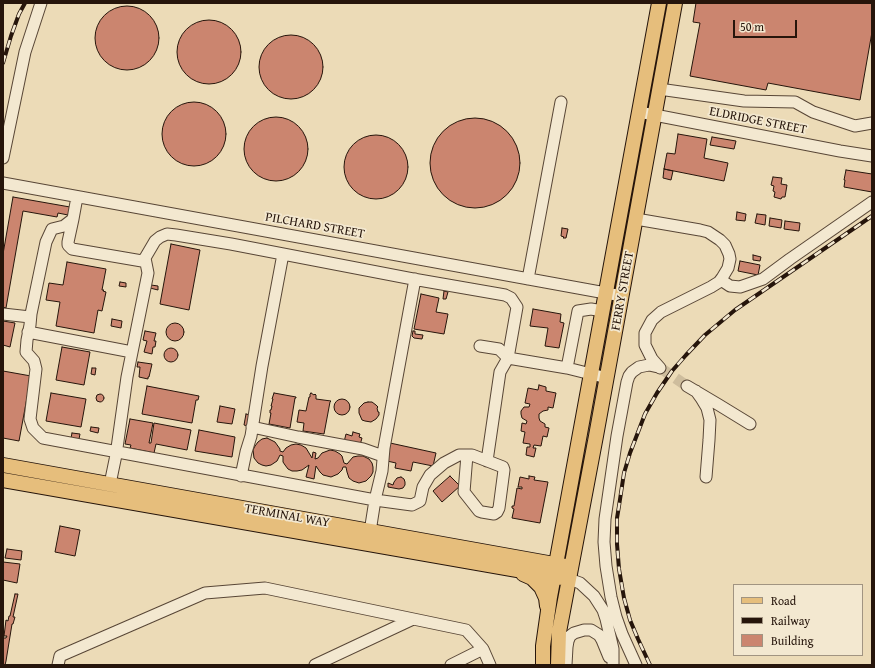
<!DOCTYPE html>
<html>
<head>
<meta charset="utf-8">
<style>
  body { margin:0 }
  #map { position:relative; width:875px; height:668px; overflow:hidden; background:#ecdbb7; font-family:"Gentium Book Plus",serif }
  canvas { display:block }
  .frame { position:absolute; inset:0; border:4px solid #26150b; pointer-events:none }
  .legend { position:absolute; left:733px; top:584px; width:130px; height:72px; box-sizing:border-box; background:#f3e8d0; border:1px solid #a19481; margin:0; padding:5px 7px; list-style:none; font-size:12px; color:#26150b }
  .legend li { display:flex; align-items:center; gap:8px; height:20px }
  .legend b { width:20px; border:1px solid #a19481 }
  .scale { position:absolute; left:733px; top:20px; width:64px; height:18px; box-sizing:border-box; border:2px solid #26150b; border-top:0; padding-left:5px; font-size:12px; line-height:14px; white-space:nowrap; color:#26150b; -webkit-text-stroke:3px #f3e8d0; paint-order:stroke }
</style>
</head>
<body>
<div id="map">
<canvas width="875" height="668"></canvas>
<div class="frame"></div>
<ul class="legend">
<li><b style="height:5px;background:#e6be7c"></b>Road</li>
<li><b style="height:5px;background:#26150b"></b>Railway</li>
<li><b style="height:11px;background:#cb856f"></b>Building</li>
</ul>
<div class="scale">50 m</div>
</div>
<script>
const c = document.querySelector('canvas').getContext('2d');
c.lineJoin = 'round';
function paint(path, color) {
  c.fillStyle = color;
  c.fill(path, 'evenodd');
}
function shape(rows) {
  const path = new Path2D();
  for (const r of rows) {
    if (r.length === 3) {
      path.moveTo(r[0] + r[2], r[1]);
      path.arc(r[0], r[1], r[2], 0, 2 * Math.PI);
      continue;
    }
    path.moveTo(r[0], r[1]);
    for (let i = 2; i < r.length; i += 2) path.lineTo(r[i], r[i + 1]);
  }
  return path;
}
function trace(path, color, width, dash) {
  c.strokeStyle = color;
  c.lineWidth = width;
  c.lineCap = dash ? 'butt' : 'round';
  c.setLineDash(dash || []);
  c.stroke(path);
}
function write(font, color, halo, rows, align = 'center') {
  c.font = font + ' "Gentium Book Plus",serif';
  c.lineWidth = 3.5;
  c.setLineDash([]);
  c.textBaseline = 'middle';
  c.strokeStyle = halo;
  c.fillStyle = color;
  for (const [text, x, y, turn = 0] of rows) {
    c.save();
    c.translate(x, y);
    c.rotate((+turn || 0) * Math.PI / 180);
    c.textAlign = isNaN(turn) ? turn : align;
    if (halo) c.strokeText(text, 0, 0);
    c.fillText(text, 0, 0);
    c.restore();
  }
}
const building = shape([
  [696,3,872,3,872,32,860,100,768,83,766,90,690,76,700,23,693,22,696,3],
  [127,38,32],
  [209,52,32],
  [291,67,32],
  [194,134,32],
  [276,149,32],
  [475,163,45],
  [678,134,707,139,704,158,728,163,724,181,664,169,667,153,675,154,678,134],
  [376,167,32],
  [712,137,736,141,734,149,710,145,712,137],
  [664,169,673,171,671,180,663,178,664,169],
  [846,170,872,174,872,192,844,187,845,180,844,180,846,170],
  [773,177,782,178,781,184,787,185,785,197,782,197,781,199,774,197,775,192,773,191,774,186,771,185,773,177],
  [13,197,70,207,68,215,58,213,57,217,23,211,6,308,3,307,3,254,13,197],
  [737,212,746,214,745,221,736,220,737,212],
  [757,214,766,215,765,225,755,223,757,214],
  [770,218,782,220,781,228,769,226,770,218],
  [785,221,800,223,799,231,784,229,785,221],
  [562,228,568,229,566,238,563,238,564,237,561,236,562,228],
  [171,244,200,250,189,310,160,304,171,244],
  [753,255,761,257,760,261,753,260,753,255],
  [740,261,760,265,758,275,738,271,740,261],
  [67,262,106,269,102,290,104,290,103,291,106,292,102,311,98,310,94,333,56,326,60,302,46,300,49,283,63,285,67,262],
  [120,282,126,283,126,287,119,286,120,282],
  [151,285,158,286,158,290,150,288,151,285],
  [444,291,448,292,446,299,443,299,444,291],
  [421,294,439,298,436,312,448,314,444,334,414,329,421,294],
  [533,309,561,314,560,322,564,323,559,348,545,346,548,328,530,326,533,309],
  [112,319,122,321,121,328,111,326,112,319],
  [3,321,15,323,10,347,3,345,3,321],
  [175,332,9],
  [145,331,156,333,154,341,156,341,155,347,153,347,152,354,144,352,147,341,143,340,145,331],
  [413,331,415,331,415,334,423,335,422,339,414,338,412,336,413,331],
  [62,347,90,352,84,385,56,380,62,347],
  [171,355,7],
  [138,362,152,364,149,377,148,377,148,379,139,377,140,367,137,367,138,362],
  [92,368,96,368,95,375,91,374,92,368],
  [3,371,31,376,19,441,3,438,3,371],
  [539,385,546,387,546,391,556,393,553,408,548,407,548,410,543,411,539,414,539,418,540,421,545,424,545,427,549,428,547,437,543,436,541,446,534,445,533,448,536,448,534,457,526,455,527,447,530,447,530,444,523,443,525,432,521,431,522,423,526,424,527,421,522,418,521,414,521,411,524,407,529,407,530,404,525,403,528,388,538,390,539,385],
  [147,386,199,396,198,400,196,400,192,423,142,414,147,386],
  [51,393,86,399,81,427,46,421,51,393],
  [274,393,296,397,296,398,295,398,290,428,269,424,271,413,270,413,270,410,271,410,272,406,271,406,273,399,272,399,274,393],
  [311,393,314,395,315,394,316,395,316,399,331,401,330,402,324,434,303,431,304,423,297,422,299,410,306,411,309,397,310,397,310,394,311,393],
  [100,398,4],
  [342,407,8],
  [368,402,372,402,376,405,378,407,377,408,378,412,379,412,379,415,376,419,371,422,365,421,362,420,359,413,359,408,364,403,368,402],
  [220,406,235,409,232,424,217,422,220,406],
  [246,414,250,415,248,426,244,425,246,414],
  [130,419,153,423,149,443,151,443,154,423,191,430,187,450,156,444,154,453,130,448,131,445,125,444,130,419],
  [91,427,99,428,98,433,90,431,91,427],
  [199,430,235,437,232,457,195,451,199,430],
  [353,432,360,434,359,437,362,438,360,445,344,442,346,434,352,436,353,432],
  [72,433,80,434,79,439,71,438,72,433],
  [267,438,275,442,280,449,280,451,283,452,286,448,291,445,296,444,301,445,306,448,312,458,313,452,316,453,315,459,318,458,322,453,330,450,335,451,340,454,342,456,344,463,347,464,353,457,358,456,363,456,369,459,372,463,373,467,373,472,371,476,366,481,359,483,353,481,349,478,347,472,346,467,343,467,342,470,338,474,331,477,323,475,320,472,316,466,314,479,306,477,309,465,302,470,297,471,292,471,288,469,285,465,283,462,283,456,280,455,277,461,271,465,266,466,262,465,258,463,254,458,253,450,255,446,258,442,262,439,267,438],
  [390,443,436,453,433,466,413,462,411,471,395,468,396,463,387,461,390,443],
  [450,476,460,486,442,502,433,491,450,476],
  [529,476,535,477,534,480,548,482,540,523,512,518,514,509,512,508,512,506,514,506,517,488,522,489,522,487,518,487,520,477,529,479,529,476],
  [401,477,404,479,405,482,405,485,403,488,399,489,388,487,388,483,393,485,394,482,397,478,401,477],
  [60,526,80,530,75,556,55,552,60,526],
  [7,549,22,551,21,560,5,558,7,549],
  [3,562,20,564,17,583,3,580,3,562],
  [15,594,18,594,13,617,15,617,13,624,12,624,6,661,5,665,3,665,3,638,6,638,7,636,4,636,6,620,8,621,9,616,10,616,15,594]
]);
paint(building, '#cb856f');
trace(building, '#26150b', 1);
trace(shape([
  [662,369,687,386]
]), '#cebd9d', 11, [11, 5.5]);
const minor = shape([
  [659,89,744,101,795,102,813,112,855,126,872,123],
  [639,112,840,151,872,156],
  [3,158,25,52,41,3],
  [3,183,622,296],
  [77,197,73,219,64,226,52,229,46,242,31,314,30,325,27,340,26,352,34,361,36,369,30,419,33,428,43,438,375,500,412,505,420,501,423,487,430,475,444,463,459,455,472,455,503,467,504,470,499,508,497,512,494,514,482,512,479,511,464,492,467,455],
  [73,219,68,242,68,245,72,249,142,261,145,258,155,241,160,237,167,234,176,235,231,244,413,279,505,295,511,298,517,307,508,358],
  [636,219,700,230,708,232,720,240,725,245,729,254,730,259,728,268,722,278,719,282,711,287,661,312,652,320,645,333,645,345,652,359,660,368],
  [528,279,561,102],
  [721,280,730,286,740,287,763,279,790,259,872,202],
  [3,314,30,317],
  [28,332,132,352],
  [480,346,499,349,508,358],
  [567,368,578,311,591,309,603,311],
  [687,386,719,405,750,424],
  [696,391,701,398,707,408,710,420,709,440,706,477],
  [252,427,298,437,363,449,383,456],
  [487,461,500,372,508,358,567,368,607,378],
  [241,476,246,452,251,436,262,366,283,254],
  [110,484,116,455,127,377,148,273,145,258],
  [369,538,375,500,382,471,384,448,415,279],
  [569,579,580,583,594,596,603,610,606,619,613,649,613,664],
  [483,649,490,665],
  [58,665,60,656,205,593,265,588,466,630,483,649,451,665],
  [315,665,413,619],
  [566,665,567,647,568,641,570,636,574,633,584,630,591,630,599,635,602,640,609,657],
  [636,665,622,634,616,617,611,597,606,566,604,542,605,519,617,436,627,382,629,376,632,372,639,367,649,365,658,367]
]);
const major = shape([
  [3,465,565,566],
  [3,480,563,578],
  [523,574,532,578,541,587,546,598,547,606],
  [543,665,543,646,550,597,659,3],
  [558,665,559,632,596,436,675,3]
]);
trace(minor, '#584636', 13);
trace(major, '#26150b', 16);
trace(minor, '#f3e8d0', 11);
trace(major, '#e6be7c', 14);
const rail = shape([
  [3,63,11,36,19,14,25,3],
  [650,665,638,639,630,620,624,598,619,569,617,544,617,518,619,506,624,473,630,453,645,414,657,393,672,371,686,355,705,335,735,310,872,216]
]);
trace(rail, '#26150b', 4);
trace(rail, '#f3e8d0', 2.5, [8]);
write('13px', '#26150b', '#f3e8d0', [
  ["ELDRIDGE STREET",758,121,11],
  ["PILCHARD STREET",315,226,10],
  ["FERRY STREET",623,291,-80],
  ["TERMINAL WAY",287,516,10]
]);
</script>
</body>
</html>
